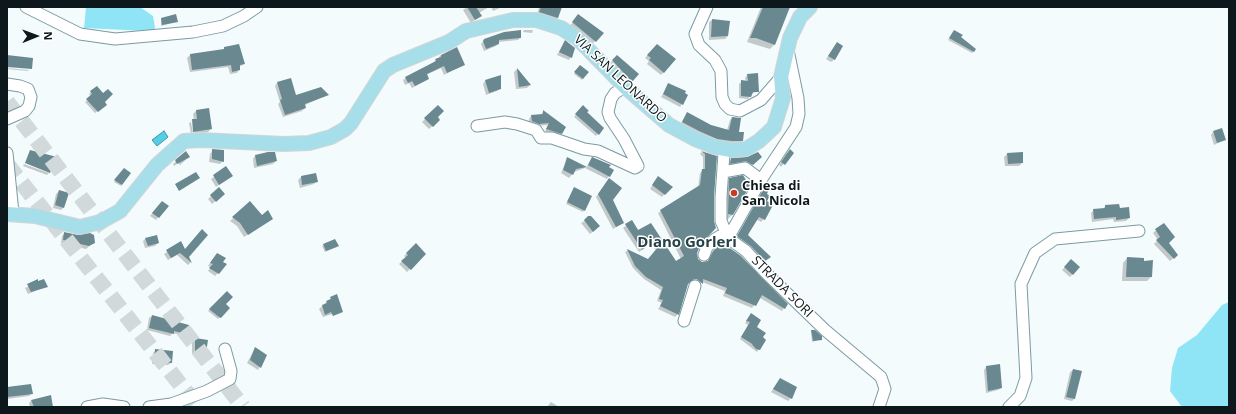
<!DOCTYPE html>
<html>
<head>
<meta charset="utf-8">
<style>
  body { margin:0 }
  #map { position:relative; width:1236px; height:414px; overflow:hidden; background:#f4fbfc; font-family:"Open Sans",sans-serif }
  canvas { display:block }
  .frame { position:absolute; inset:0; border:8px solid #0c181b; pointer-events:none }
  .north { position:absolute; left:16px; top:16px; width:40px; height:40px; -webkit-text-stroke:3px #fff; paint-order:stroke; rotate:89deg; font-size:11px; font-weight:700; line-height:16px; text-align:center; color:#0c181b }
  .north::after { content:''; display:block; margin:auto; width:14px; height:18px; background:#0c181b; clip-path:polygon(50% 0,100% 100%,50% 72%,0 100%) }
</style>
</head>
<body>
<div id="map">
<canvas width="1236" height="414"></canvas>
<div class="frame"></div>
<div class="north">N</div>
</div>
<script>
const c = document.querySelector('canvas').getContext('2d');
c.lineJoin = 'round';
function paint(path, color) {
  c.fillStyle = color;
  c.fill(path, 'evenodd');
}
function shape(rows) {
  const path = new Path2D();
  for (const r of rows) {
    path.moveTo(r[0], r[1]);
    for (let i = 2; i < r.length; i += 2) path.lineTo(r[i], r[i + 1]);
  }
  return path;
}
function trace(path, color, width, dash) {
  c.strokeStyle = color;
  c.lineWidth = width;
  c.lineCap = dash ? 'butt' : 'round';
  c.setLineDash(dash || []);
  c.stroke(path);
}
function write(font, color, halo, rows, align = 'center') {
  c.font = font + ' "Open Sans",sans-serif';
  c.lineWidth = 3;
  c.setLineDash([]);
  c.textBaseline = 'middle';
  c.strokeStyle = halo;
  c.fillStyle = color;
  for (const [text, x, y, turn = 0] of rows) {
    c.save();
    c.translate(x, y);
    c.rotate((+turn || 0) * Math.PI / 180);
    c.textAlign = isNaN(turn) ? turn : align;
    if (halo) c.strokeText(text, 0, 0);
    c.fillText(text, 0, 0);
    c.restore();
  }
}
paint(shape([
  [86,7,140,7,153,16,155,27,154,31,146,31,84,28],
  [1229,302,1229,407,1182,407,1170,391,1172,368,1178,348,1197,335,1222,305]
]), '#8fe5f6');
const water = shape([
  [164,131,168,137,157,146,152,140,164,131]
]);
paint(water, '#53cee4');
trace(water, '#3e97a8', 1);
paint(shape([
  [467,7,489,7,479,13,480,16,471,23,463,10],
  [491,7,502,7,493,11],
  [539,7,560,7,558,18,555,21,537,15],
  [761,7,789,7,774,45,770,49,747,42],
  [576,18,602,34,592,44,570,26],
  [161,19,176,22,161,26],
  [712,20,729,22,728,36,725,39,709,40,709,22],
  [524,30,533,30,532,33,523,32],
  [954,31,975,50,972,53,948,40],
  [520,38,518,40,498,42,496,46,484,51,481,44,484,40],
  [565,42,571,57,569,60,557,55],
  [837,43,834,60,831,62,826,59],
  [225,48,244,64,239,67,239,70,237,73,230,74,228,67,190,72,187,58,190,55,223,50],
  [654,48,664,72,661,75,647,64,649,61,645,58],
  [441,55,464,64,444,75,441,68,426,75,428,78,425,81,412,88,409,83,405,85,403,80,406,78,433,63],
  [617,56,638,74,629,83,610,63],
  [580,66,587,72,582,80,574,74],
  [7,68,29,70,28,71,7,69],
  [517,69,530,85,527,88,516,89,514,72],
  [747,75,758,91,751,94,748,99,739,98,739,84,741,82,746,82,745,78],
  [485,81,500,88,497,91,486,95,483,84],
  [277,83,296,96,327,95,305,105,305,108,302,111,283,117,278,104,280,102,275,86],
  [669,85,682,104,680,107,661,97],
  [91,92,103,102,103,107,95,113,85,102,91,97,89,94],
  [438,106,436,117,439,120,429,129,422,122],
  [583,106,598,134,596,136,574,117],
  [208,109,211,129,208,132,195,134,193,121,191,121,194,120,193,114,196,111],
  [543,111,565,127,559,136,545,131,548,125,536,126,529,124,529,119,531,116,541,115],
  [687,113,710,126,727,130,730,120,732,118,742,140,740,143,728,144,715,141,680,125],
  [191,122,193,134,191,134,189,123],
  [1213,132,1224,140,1214,145,1211,135],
  [212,151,223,161,220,164,209,162,210,154],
  [186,152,189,157,180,165,178,163,174,166,173,164],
  [702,152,716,157,700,244,696,253,697,260,702,263,707,262,711,255,719,246,784,308,782,311,760,298,752,308,723,296,725,291,702,282,699,286,695,282,690,281,687,284,678,314,675,317,658,309,662,303,657,301,661,290,644,279,633,268,625,252,628,250,648,260,656,250,647,238,642,241,642,250,639,252,623,228,632,221,639,231,650,224,676,262,681,259,658,213,698,188,700,173,703,170,703,157,700,154],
  [787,153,793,153,781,167,779,165],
  [1007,154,1022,163,1019,166,1005,166,1004,157],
  [255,156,276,161,273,164,254,168,253,159],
  [568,158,586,168,592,158,608,168,609,176,607,179,585,168,574,172,569,178,561,173],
  [731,159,758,160,749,167,728,166],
  [24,164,49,173,47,175,23,166],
  [226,168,232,176,216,187,211,179],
  [124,169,130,173,121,186,114,182],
  [301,177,317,181,314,184,300,188,298,180],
  [730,179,732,215,726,221,724,185],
  [655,181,671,187,662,197,650,189],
  [607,182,612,200,623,223,613,229,596,197],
  [765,186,764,219,761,222,756,219,747,236,770,257,762,263,736,239],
  [219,188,224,194,212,204,208,199],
  [574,188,591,196,583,212,566,204],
  [59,191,64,207,61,210,53,208,56,194],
  [250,203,262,216,272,219,244,237,237,226,230,221],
  [159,205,158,217,156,220,150,216],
  [1106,206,1119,210,1129,218,1126,221,1114,222,1113,219,1092,222,1091,213,1094,210,1102,209],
  [591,217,596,229,590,234,581,223],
  [1163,224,1167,243,1177,255,1170,261,1154,244,1158,240,1153,233],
  [65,233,78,236,94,242,86,249,61,243,62,236],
  [145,239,158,243,155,246,145,248,143,241],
  [334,240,337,247,325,252,322,246],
  [181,243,191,262,188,265,177,255,168,260,164,254],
  [416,244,425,254,407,272,399,264,406,258,404,256],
  [214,257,218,273,215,276,208,271,211,267,208,266],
  [1127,258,1143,262,1151,277,1147,281,1122,281,1123,263],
  [1068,264,1079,267,1070,277,1062,270],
  [38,282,47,286,28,294,25,288],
  [227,292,225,304,229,308,218,319,208,311],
  [331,298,342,311,323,317,319,309],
  [751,314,759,349,757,352,740,339,748,325,745,323],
  [152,316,186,334,183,336,173,333,170,336,147,330,149,318],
  [811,331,821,339,812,342],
  [195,340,205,352,202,355,192,354,192,342],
  [255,348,266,355,258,370,247,363],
  [156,350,171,363,168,365,152,364,153,353],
  [986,367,1001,388,998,390,986,393,984,370],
  [1073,370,1075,398,1072,401,1064,399,1070,372],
  [780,379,791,398,788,401,771,392],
  [7,388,32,393,29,396,7,399],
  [32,400,53,407,30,407,29,403],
  [551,402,559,407,547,407]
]), '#0003');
paint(shape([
  [467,7,476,7,482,16,475,20],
  [541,7,562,7,558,18,539,12],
  [763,7,790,7,775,45,756,38,750,38],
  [176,14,178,22,162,25,161,18],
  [578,14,604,33,596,42,572,22],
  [712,19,730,21,728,36,711,37],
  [521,30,521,38,499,40,499,44,486,49,483,41,484,39,504,32],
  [954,30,963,35,961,37,976,49,974,52,949,38],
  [565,40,575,48,572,58,559,52],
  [837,42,843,46,835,60,828,56],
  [239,44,245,64,240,65,240,70,232,72,231,65,192,70,190,54,224,49,224,47],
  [657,44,676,59,664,73,649,60,651,58,647,55],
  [457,47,465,65,447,73,444,66,427,74,429,79,415,86,412,81,408,83,405,77,436,61,435,59,441,57,441,55],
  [7,55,33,58,32,69,7,67],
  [617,55,639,74,632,82,612,60],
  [580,65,589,72,583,79,574,72],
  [517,68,531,85,519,87],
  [758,73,759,92,753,92,751,97,741,96,741,80,748,81,747,74],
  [501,75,501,89,489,93,485,80],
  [291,78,296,95,321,87,329,95,305,104,306,108,285,115,280,100,282,99,277,82],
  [668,83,686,91,685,93,688,95,683,105,663,94],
  [97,86,103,93,108,89,113,94,105,102,107,105,98,112,86,99,92,94,90,91],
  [438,105,444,111,438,117,440,120,433,127,424,118],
  [583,105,589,111,587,112,604,128,599,135,575,114],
  [209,108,212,129,193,132,192,119,197,119,196,110],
  [543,110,566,127,562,134,546,129,549,123,539,124,532,121,531,115,543,114],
  [687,112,711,125,729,130,732,117,741,118,739,132,744,132,743,141,732,141,717,139,699,131,682,122],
  [1222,128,1226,140,1217,143,1213,131],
  [212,149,224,150,224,162,212,159],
  [790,149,794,153,785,165,781,162],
  [30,150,57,157,50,173,25,163],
  [186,151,190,157,177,164,175,160],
  [701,151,717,156,714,197,714,221,716,228,701,244,697,253,698,259,702,262,708,261,713,251,719,245,724,244,741,256,788,304,785,309,762,295,756,306,725,293,727,288,703,279,703,284,697,279,694,279,688,284,679,315,660,306,663,300,659,299,663,287,646,277,635,266,627,249,648,259,658,247,650,236,643,241,646,247,642,250,625,224,632,220,638,230,651,223,676,261,684,256,660,210,700,185,702,169,705,169,705,154],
  [268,152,275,152,277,161,257,166,255,155],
  [758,152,762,157,753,165,746,161,730,164,731,158,747,157],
  [1023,152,1023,163,1008,164,1007,153],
  [567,157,587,167,576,169,573,175,563,170],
  [592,157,611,165,609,167,614,170,610,177,588,165],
  [226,166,233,176,219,185,213,175],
  [124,168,131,173,122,185,114,180],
  [196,172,200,178,179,191,175,184],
  [316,173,318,182,302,185,301,176],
  [743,175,746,180,752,182,733,215,728,214,729,178],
  [658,176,673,187,665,195,652,185],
  [609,178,622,188,613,200,624,223,616,227,598,194],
  [767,183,771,184,767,194,770,196,767,201,773,205,765,220,759,217,749,233,748,235,771,257,765,261,751,246,737,236],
  [219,187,225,194,216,202,210,195],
  [574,187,592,196,585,211,567,202],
  [59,190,69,193,64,208,55,205],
  [162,201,169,206,159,218,152,213],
  [250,201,262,215,268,210,273,219,248,235,240,223,232,217],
  [1119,204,1120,208,1129,207,1130,218,1116,220,1116,217,1094,219,1093,209,1105,208,1105,205],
  [588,216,591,216,600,226,593,232,584,220],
  [1164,223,1175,237,1169,243,1178,255,1174,259,1156,240,1160,237,1155,229],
  [202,229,208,235,189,257,192,263,180,253,171,258,166,250,181,241,185,249],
  [64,232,78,235,90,233,94,235,95,243,89,246,63,240],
  [157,235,159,243,148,246,145,238],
  [335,239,339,246,326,251,323,244],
  [416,243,426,254,411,270,401,261,408,255,406,253],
  [217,253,226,258,223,262,227,264,219,274,209,268,213,264,210,263],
  [1127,257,1144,258,1144,261,1153,260,1152,277,1126,277],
  [1071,259,1080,267,1073,275,1064,267],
  [38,279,38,281,44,279,48,287,31,292,27,284],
  [227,291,233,297,226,304,230,308,221,318,219,317,209,309],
  [337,294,343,312,333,316,331,312,325,315,322,305,327,303,326,301,331,299,330,297],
  [751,313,761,320,757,327,766,333,763,337,766,340,760,350,756,349,751,343,741,337,750,322,746,321],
  [152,315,189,325,186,334,174,331,174,334,149,328],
  [811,330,815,330,822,336,822,340,813,341],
  [195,338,208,340,206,353,195,351],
  [255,347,267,355,261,368,250,360],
  [155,349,173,351,172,363,154,361],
  [1000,364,1002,388,988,391,986,366],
  [1073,369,1082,371,1075,399,1066,397],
  [780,378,797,387,792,399,773,389],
  [31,384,33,394,7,397,7,387],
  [51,395,53,407,34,407,31,400]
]), '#69888f');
trace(shape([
  [7,102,243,407],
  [7,164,198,407]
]), '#d1d9da', 16, [16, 8]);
const minor = shape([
  [26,7,80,34,115,39,193,32,223,26,244,16,257,7],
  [707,7,695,34,699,45,715,60,721,71,722,97,725,104,730,109,740,111,761,100,781,77],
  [788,50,798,98,799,114,796,127,761,180,728,238,746,251,766,273,825,330,881,377,885,389,879,407],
  [7,84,20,86,28,89,31,97,29,106,25,111,7,119],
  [477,126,505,122,517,124,536,130,541,138,552,138,584,149,598,151,635,168,638,166,636,162,624,139,610,118,608,112,611,99,615,93,625,87],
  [7,153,13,213],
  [723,172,745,168,761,180],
  [704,255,707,247,715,239,720,236,728,237,721,221,721,197,724,153,731,150],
  [684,321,695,286],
  [87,407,103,404,124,407],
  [149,407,171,404,207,391,230,379,231,371,225,349],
  [1009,407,1020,396,1026,378,1021,284,1035,253,1055,239,1139,231]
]);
const major = shape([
  [7,214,35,216,80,227,100,222,120,211,157,165,184,141,200,140,284,144,309,143,331,137,345,129,351,123,384,71,393,65,449,42,466,31,513,20,536,20,561,28,577,38,625,87,669,125,695,139,715,147,731,150,746,149,759,141,774,127,783,98,781,77,790,38,800,17,810,7]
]);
trace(minor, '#7b9ba2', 13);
trace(major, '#d3d5d6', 16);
trace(minor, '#fff', 11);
trace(major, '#a6dee9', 14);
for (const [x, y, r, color] of [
  [734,193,4,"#c93d27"]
]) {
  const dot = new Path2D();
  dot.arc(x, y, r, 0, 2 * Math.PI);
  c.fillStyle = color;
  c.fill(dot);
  trace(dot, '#fff', 1.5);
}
write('13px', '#0c181b', '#fff', [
  ["VIA SAN LEONARDO",620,79,43],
  ["STRADA SORI",782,287,45]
]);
write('bold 13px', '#0c181b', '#fff', [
  ["Chiesa di",742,186],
  ["San Nicola",742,201]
], 'left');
write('bold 15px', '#254248', '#fff', [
  ["Diano Gorleri",687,243]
]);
</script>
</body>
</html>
